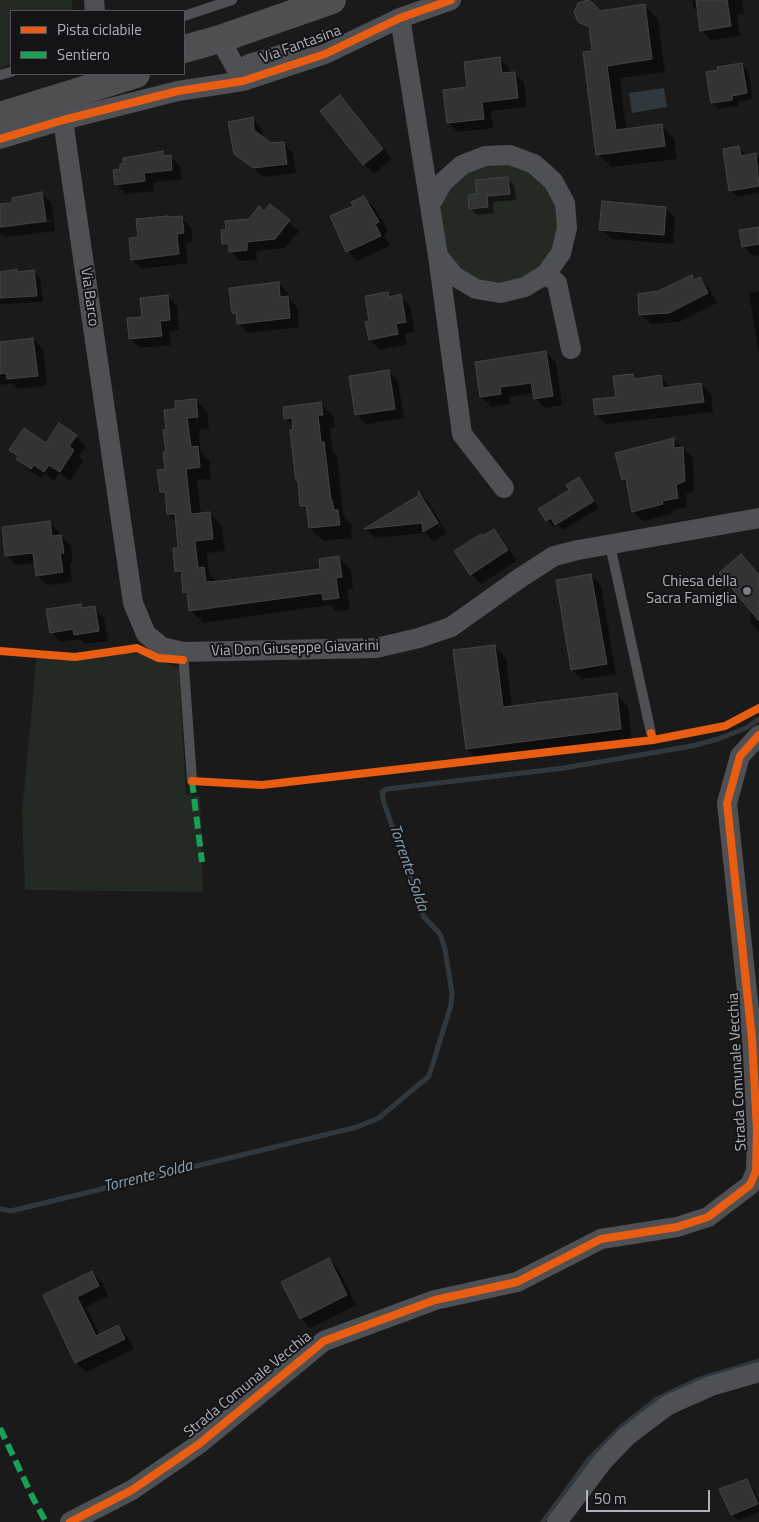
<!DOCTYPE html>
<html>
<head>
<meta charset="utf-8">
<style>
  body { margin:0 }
  #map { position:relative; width:759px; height:1522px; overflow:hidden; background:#1a1a1a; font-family:"Titillium Web",sans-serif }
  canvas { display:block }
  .legend { position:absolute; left:10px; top:10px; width:175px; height:65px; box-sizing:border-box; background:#141416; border:1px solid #515357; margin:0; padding:6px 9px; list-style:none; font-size:15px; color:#adb2b9 }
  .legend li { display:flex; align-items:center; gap:10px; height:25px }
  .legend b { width:25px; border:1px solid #515357 }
  .scale { position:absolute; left:586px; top:1490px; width:124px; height:22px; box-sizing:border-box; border:2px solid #adb2b9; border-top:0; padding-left:6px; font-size:15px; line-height:18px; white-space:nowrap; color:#adb2b9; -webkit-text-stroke:4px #141416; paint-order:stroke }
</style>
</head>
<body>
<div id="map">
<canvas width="759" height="1522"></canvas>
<ul class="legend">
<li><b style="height:6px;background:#e95d12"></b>Pista ciclabile</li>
<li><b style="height:6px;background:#1a9f57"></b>Sentiero</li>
</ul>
<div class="scale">50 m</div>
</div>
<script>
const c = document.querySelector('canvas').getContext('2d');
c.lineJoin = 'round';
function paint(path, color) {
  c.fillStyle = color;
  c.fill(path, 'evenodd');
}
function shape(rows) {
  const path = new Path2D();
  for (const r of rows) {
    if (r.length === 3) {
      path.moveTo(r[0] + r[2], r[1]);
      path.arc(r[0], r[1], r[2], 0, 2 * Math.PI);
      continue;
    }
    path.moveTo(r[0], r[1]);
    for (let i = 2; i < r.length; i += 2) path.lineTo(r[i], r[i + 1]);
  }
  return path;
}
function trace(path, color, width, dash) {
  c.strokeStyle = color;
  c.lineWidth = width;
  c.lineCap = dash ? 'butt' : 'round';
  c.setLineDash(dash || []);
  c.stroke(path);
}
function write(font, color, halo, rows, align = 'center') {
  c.font = font + ' "Titillium Web",sans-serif';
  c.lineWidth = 4;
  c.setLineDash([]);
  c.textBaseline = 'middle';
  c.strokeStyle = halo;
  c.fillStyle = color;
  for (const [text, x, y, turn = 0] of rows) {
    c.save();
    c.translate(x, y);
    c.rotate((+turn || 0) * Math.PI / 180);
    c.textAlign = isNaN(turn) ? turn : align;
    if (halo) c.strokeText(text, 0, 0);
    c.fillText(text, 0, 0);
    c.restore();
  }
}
paint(shape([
  [0,0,72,0,73,11,11,11,11,64,0,68],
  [499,223,60],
  [37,652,138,653,179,668,186,795,200,796,203,892,25,890,22,813]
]), '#232923');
paint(shape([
  [664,88,667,107,632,113,629,93]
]), '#30383d');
paint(shape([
  [692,0,742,0,744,14,737,15,740,36,711,40,701,30,699,13,693,7],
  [645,6,658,19,665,72,620,78,626,130,661,125,674,138,677,159,611,167,598,154,594,52,591,32,579,21,600,12],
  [500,59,510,69,510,74,515,73,524,83,527,107,491,111,493,128,458,132,448,123],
  [742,64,748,71,753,99,738,102,738,106,719,109,712,103],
  [340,96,350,106,392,159,374,174,364,164],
  [252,119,262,129,263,139,271,145,283,143,293,153,296,173,264,177,245,163,235,153],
  [739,148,746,156,756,155,759,158,759,193,737,197,730,190],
  [163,152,167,157,170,156,180,166,182,179,153,183,154,191,126,194,116,184,122,170],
  [508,179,514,185,516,200,493,202,494,213,477,215,470,208,478,196],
  [42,194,52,204,55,231,6,237,0,233,0,228,52,222,52,219,0,226,0,205,14,204],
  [364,197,374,207,379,217,383,221,388,232,384,234,390,246,357,261,347,251,355,207],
  [270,205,299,231,285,248,256,251,257,260,240,261,224,244,227,231,265,212],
  [665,208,675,218,673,244,611,239,601,229],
  [181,217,191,227,193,242,186,243,188,263,142,269,132,259,140,238],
  [759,228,759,255,753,256,743,246],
  [16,271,19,273,33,271,40,278,43,302,0,304,0,273],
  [692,276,696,280,700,278,709,288,717,303,679,322,651,324,641,315,658,292],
  [278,283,288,293,289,298,297,307,299,327,248,333,239,324,238,318,233,313],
  [759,291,759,355,749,293],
  [387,293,392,298,400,296,410,306,415,332,405,334,407,344,380,350,370,340,371,322],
  [167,296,177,306,179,330,169,331,171,345,140,348,130,338,143,318],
  [33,339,43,349,47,385,18,389,13,383,0,385,0,343],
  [546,352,556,362,562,405,545,408,535,398,534,393,509,397,510,404,491,407,481,397,476,363],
  [388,371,398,381,404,418,366,424,356,414],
  [632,376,636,380,661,377,671,389,701,384,711,394,713,412,606,424,596,415,617,398],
  [196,400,207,412,209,429,199,430,201,452,209,460,211,479,197,480,201,514,210,514,222,526,225,551,207,553,209,574,215,580,216,583,321,570,339,558,351,570,353,589,347,589,350,609,336,611,330,605,203,623,191,611,189,597,184,592,183,578,176,571,180,549,177,523,168,514,167,497,161,491,167,471,168,431,177,410],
  [321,404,334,417,335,427,330,428,333,452,337,456,343,512,345,519,351,524,352,538,323,541,310,528,308,512,302,506,299,483,297,481,294,427,285,418],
  [76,436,86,446,79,456,83,461,70,481,59,473,54,481,44,474,41,478,27,469,11,450,47,444],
  [674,439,693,458,694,491,686,495,687,507,671,511,672,514,643,521,633,512,629,485,623,480],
  [579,478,585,485,599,508,563,530,557,525,553,527,540,509,571,491],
  [420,494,428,502,447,533,434,541,425,533,375,538,366,529],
  [425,505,428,505,442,528,440,529],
  [49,522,59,532,60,536,71,546,73,562,70,563,72,582,47,585,37,575,36,563,16,565,6,555],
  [494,530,503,540,517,561,481,584,471,574],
  [741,556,759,575,759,632,750,622,751,609],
  [591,575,601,585,616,674,582,679,572,670],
  [80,605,85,609,94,608,104,618,108,641,85,644,80,639,61,642,51,632],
  [495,646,506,658,512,707,616,694,628,706,632,740,478,760,467,749],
  [329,1260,339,1270,356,1305,310,1328,301,1318],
  [92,1273,102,1282,108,1296,86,1307,100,1336,118,1327,128,1337,134,1349,86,1372,76,1362,44,1296],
  [747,1480,753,1487,759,1501,759,1512,738,1521,732,1514]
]), '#0007');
trace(shape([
  [0,1209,11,1211,357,1127,379,1118,429,1076,451,1005,452,993,445,949,440,934,424,917,384,803,382,792,387,789,564,768,692,746,718,739,746,728,759,719],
  [543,1522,590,1458,620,1428,657,1399,697,1380,759,1361]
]), '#30383d', 5);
const building = shape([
  [588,0,593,3,600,11,645,4,652,59,607,66,616,130,662,124,665,146,596,155,583,52,592,51,589,27,578,22,574,12,578,3,588,0],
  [696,0,727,0,731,26,700,31,696,0],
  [500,57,502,73,515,72,518,98,482,102,484,119,447,123,443,90,467,87,464,62,500,57],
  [742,63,747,93,732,96,732,100,711,103,706,72,718,70,717,67,742,63],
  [340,95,383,149,363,165,320,111,340,95],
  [253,117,254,130,271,143,284,142,287,164,253,168,234,154,228,122,253,117],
  [739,146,741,156,756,153,759,186,729,191,723,149,739,146],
  [163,151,163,156,171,155,172,170,144,173,145,181,115,185,113,170,120,169,120,164,123,164,123,158,163,151],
  [508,177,510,194,487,196,488,207,469,209,468,195,477,194,475,180,508,177],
  [42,192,46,221,0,227,0,204,12,203,12,198,42,192],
  [364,196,379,222,375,224,381,236,346,252,330,216,353,206,351,202,364,196],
  [602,201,666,207,664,235,599,230,602,201],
  [270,204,290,220,275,239,247,242,247,250,229,252,228,244,222,244,221,230,226,230,225,221,249,219,259,206,264,211,270,204],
  [168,216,168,217,182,216,184,233,177,234,179,254,131,260,129,238,138,237,136,219,168,216],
  [759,227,759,244,742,247,739,230,759,227],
  [17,269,17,272,34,270,37,296,0,298,0,272,17,269],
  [692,275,694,280,700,277,708,293,669,313,639,315,638,294,658,291,692,275],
  [279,282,280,297,288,296,290,318,237,324,236,313,232,313,229,288,279,282],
  [388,292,389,297,401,294,406,322,396,324,398,334,369,340,365,322,369,321,365,296,388,292],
  [168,295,170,320,160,321,162,336,129,339,127,318,142,317,140,298,168,295],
  [33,338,38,376,7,379,6,373,0,374,0,342,33,338],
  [546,351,553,396,534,399,531,383,500,387,501,394,480,397,475,362,546,351],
  [389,370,395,409,355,415,349,376,389,370],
  [633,374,634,379,661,375,663,388,701,383,704,402,595,415,593,399,616,397,613,376,633,374],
  [196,399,198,417,187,418,191,447,198,446,200,467,186,469,191,514,210,512,213,539,195,541,198,568,204,567,206,582,221,581,320,569,319,559,339,556,342,577,336,578,339,598,323,600,322,593,189,611,187,592,183,593,181,571,175,572,173,548,178,548,175,514,167,514,165,492,160,492,157,470,165,469,163,452,166,452,163,430,166,430,164,410,175,409,175,401,196,399],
  [321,402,323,415,318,415,321,442,324,442,331,500,332,500,334,510,338,510,340,525,309,528,306,506,300,506,298,481,296,481,290,430,293,430,292,418,284,419,283,407,321,402],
  [59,423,77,435,69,446,74,450,60,472,49,465,44,472,34,465,31,469,16,459,18,456,9,450,24,428,46,443,59,423],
  [674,438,674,448,683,447,685,481,676,485,678,498,662,501,663,504,632,512,626,479,622,480,615,453,674,438],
  [579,477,594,501,555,525,551,518,546,521,538,509,569,490,566,485,579,477],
  [418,491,438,523,423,532,422,523,364,529,419,495,418,491],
  [50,521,52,536,61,535,64,553,60,553,63,572,36,576,33,553,5,556,2,527,50,521],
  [494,529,508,550,470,575,454,551,481,534,482,536,494,529],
  [741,554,759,575,759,621,719,573,741,554],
  [591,574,607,664,571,670,556,580,591,574],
  [81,604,82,608,95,606,99,631,74,635,73,629,50,633,46,609,81,604],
  [495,645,503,707,617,693,621,729,466,749,453,650,495,645],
  [329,1258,347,1295,300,1319,281,1282,329,1258],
  [92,1271,99,1286,77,1297,96,1336,118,1325,125,1339,75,1363,43,1295,92,1271],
  [747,1479,758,1504,731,1515,719,1489,747,1479]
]);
paint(building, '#333334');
trace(building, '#434446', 1);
trace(shape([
  [184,16,232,0],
  [0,75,11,72],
  [610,545,651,733],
  [183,652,192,781]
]), '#4f5053', 10);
trace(shape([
  [94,0,95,11],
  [400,18,438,256,462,434,504,488],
  [220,39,243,81],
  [243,81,249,64,290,52,305,53],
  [63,120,133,603,146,634,162,647,183,652,376,648,419,638,451,627,520,578,554,556,578,550,759,518],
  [0,139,63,120,178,91,243,81,325,54,400,18,451,0],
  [430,205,443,182,462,165,485,156,510,155,534,164,553,181,565,203,567,228,561,253,546,274,525,287,500,293,476,289,454,276,438,256],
  [546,274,557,283,571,349],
  [70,1522,132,1490,199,1444,324,1341,435,1300,517,1282,601,1239,677,1227,708,1217,750,1185,756,1171,757,1130,752,1039,727,803,740,756,759,735],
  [557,1522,603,1461,627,1436,668,1405,711,1386,759,1372]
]), '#4f5053', 20);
trace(shape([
  [184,49,220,39,332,0],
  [0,116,136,74]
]), '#4e4f50', 28);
trace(shape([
  [192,781,202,862],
  [0,1428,33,1498,46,1522]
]), '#1a9f57', 6, [12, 6]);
trace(shape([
  [0,139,63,120,178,91,243,81,325,54,400,18,451,0],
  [0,651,75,657,137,648,158,658,183,660],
  [651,733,653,740,725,726,759,708],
  [192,781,262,785,653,740],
  [70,1522,132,1490,199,1444,324,1341,435,1300,517,1282,601,1239,677,1227,708,1217,750,1185,756,1171,757,1130,752,1039,727,803,740,756,759,735]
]), '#e95d12', 8);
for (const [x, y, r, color] of [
  [747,591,5,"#7a7d81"]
]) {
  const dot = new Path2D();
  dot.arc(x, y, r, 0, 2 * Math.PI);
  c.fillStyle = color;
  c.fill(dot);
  trace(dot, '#141416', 2);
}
write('15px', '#adb2b9', '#141416', [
  ["Via Fantasina",301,45,-20],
  ["Via Barco",89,297,82],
  ["Via Don Giuseppe Giavarini",295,649,-2],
  ["Strada Comunale Vecchia",738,1072,-93],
  ["Strada Comunale Vecchia",248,1385,-39]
]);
write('15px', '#adb2b9', '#141416', [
  ["Chiesa della",737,582],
  ["Sacra Famiglia",737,599]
], 'right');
write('italic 16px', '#88a1b1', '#141416', [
  ["Torrente Solda",408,868,71],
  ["Torrente Solda",148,1177,-14]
]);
</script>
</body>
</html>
